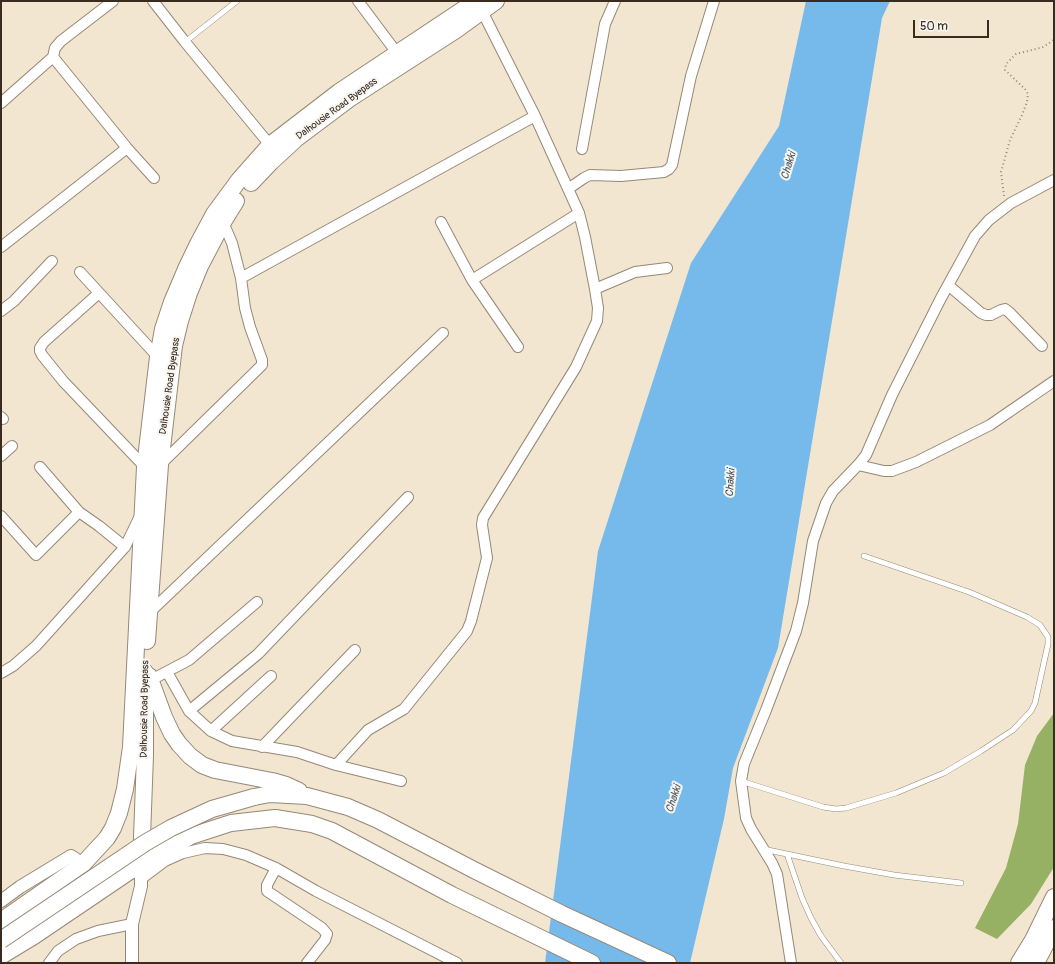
<!DOCTYPE html>
<html>
<head>
<meta charset="utf-8">
<style>
  body { margin:0 }
  #map { position:relative; width:1055px; height:964px; overflow:hidden; background:#f2e6d0; font-family:Pangolin,sans-serif }
  canvas { display:block }
  .frame { position:absolute; inset:0; border:2px solid #3b2a1e; pointer-events:none }
  .scale { position:absolute; left:913px; top:20px; width:76px; height:18px; box-sizing:border-box; border:2px solid #3b2a1e; border-top:0; padding-left:5px; font-size:12px; line-height:14px; white-space:nowrap; color:#3b2a1e; -webkit-text-stroke:3px #f6f6f2; paint-order:stroke }
</style>
</head>
<body>
<div id="map">
<canvas width="1055" height="964"></canvas>
<div class="frame"></div>
<div class="scale">50 m</div>
</div>
<script>
const c = document.querySelector('canvas').getContext('2d');
c.lineJoin = 'round';
function paint(path, color) {
  c.fillStyle = color;
  c.fill(path, 'evenodd');
}
function shape(rows) {
  const path = new Path2D();
  for (const r of rows) {
    path.moveTo(r[0], r[1]);
    for (let i = 2; i < r.length; i += 2) path.lineTo(r[i], r[i + 1]);
  }
  return path;
}
function trace(path, color, width, dash) {
  c.strokeStyle = color;
  c.lineWidth = width;
  c.lineCap = dash ? 'butt' : 'round';
  c.setLineDash(dash || []);
  c.stroke(path);
}
function write(font, color, halo, rows, align = 'center') {
  c.font = font + ' Pangolin,sans-serif';
  c.lineWidth = 4;
  c.setLineDash([]);
  c.textBaseline = 'middle';
  c.strokeStyle = halo;
  c.fillStyle = color;
  for (const [text, x, y, turn = 0] of rows) {
    c.save();
    c.translate(x, y);
    c.rotate((+turn || 0) * Math.PI / 180);
    c.textAlign = isNaN(turn) ? turn : align;
    if (halo) c.strokeText(text, 0, 0);
    c.fillText(text, 0, 0);
    c.restore();
  }
}
paint(shape([
  [1054,713,1054,867,1031,904,997,939,975,928,1006,868,1018,824,1025,765,1037,736]
]), '#96b163');
paint(shape([
  [806,1,890,1,882,18,778,648,733,768,724,819,690,963,545,963,598,551,691,263,779,126]
]), '#76baec');
const service = shape([
  [185,42,237,1],
  [741,781,823,807,836,809,846,808,896,793,944,773,981,751,1013,730,1031,711,1035,703,1048,644,1048,637,1040,625,1027,617,969,592,864,556],
  [763,849,844,866,894,875,961,883],
  [787,854,802,898,811,918,821,936,841,963]
]);
const minor = shape([
  [153,1,185,42,270,145],
  [358,1,397,53],
  [53,57,127,148,154,178],
  [1,103,53,57,55,48,61,41,113,1],
  [582,149,605,24,615,1],
  [568,189,584,178,590,175,621,176,664,172,669,169,672,165,691,76,714,1],
  [441,222,472,280],
  [1,247,127,148],
  [80,272,158,357],
  [241,278,535,116],
  [948,285,981,313,986,315,991,315,1001,310,1005,309,1009,312,1042,346],
  [595,289,635,272,667,268],
  [99,293,44,342,40,348,40,351,42,355,63,381,145,467],
  [1,311,14,301,52,261],
  [518,347,472,280,579,213],
  [1,417,3,419],
  [1,456,12,446],
  [160,465,262,365,262,360,250,327,245,308,241,278,232,243,223,222],
  [858,465,884,471,892,471,916,462,990,425,1054,381],
  [40,467,79,512,99,526,125,547],
  [1,516,36,555,79,512],
  [149,613,443,333],
  [167,672,189,711,211,731,232,741,297,752,336,765,401,781],
  [1,673,13,666,36,646,115,558,125,547,139,518],
  [151,680,189,660,257,602],
  [189,711,258,654,408,497],
  [211,731,271,676],
  [262,747,355,650],
  [336,765,368,730,404,709,467,631,471,621,487,558,482,525,483,518,576,367,597,321,598,308,595,289,585,237,579,213,535,116,482,11],
  [276,868,267,885,267,891,322,928,327,934,325,940,307,963],
  [141,879,165,861,183,853,205,848,223,849,246,855,276,868,316,891,457,963],
  [49,963,58,951,76,939,98,931,132,924],
  [791,963,777,874,772,863,751,829,746,818,741,781,744,764,766,710,796,631,803,603,813,541,826,503,833,491,858,465,866,455,892,395,941,298,975,236,989,220,1011,203,1054,180]
]);
const tertiary = shape([
  [1,901,20,887,71,856,83,864],
  [132,963,132,924,141,886,141,865]
]);
const trunk = shape([
  [251,183,271,162,297,138,349,99,456,30,496,1],
  [147,641,160,465,174,346,180,321,189,293,200,266,223,222,236,201],
  [149,676,164,717,172,734,179,744,190,756,202,765,215,770,272,781,286,785,299,791],
  [254,797,270,794,307,796,348,807,378,820,474,870,562,914,668,963],
  [141,865,145,755,145,672],
  [1,921,83,864,107,838,113,828,119,813,125,789,131,747,145,467,158,357,163,329,172,302,186,269,198,244,214,214,239,180,270,145,339,92,476,1],
  [1,956,34,936,130,871,169,848,191,836,231,823,275,818,312,824,332,831,452,895,592,963],
  [1019,963,1033,940,1054,897],
  [1036,963,1054,928]
]);
trace(service, '#968877', 6);
trace(minor, '#968877', 12);
trace(tertiary, '#968877', 14);
trace(trunk, '#968877', 18);
trace(shape([
  [1004,196,1001,172,1010,140,1022,115,1027,102,1028,94,1025,89,1005,70,1006,64,1016,54,1043,47,1054,40]
]), '#968877', 2, [1, 3]);
trace(service, '#fff', 5);
trace(minor, '#fff', 10);
trace(tertiary, '#fff', 12);
trace(trunk, '#fff', 16);
const trunkBridge = shape([
  [1,940,145,843,171,828,212,809,254,797]
]);
trace(trunkBridge, '#968877', 18, []);
trace(trunkBridge, '#fff', 16);
write('10px', '#3b2a1e', '#f6f6f2', [
  ["Dalhousie Road Byepass",337,109,-36],
  ["Dalhousie Road Byepass",170,386,-82],
  ["Dalhousie Road Byepass",145,709,-89]
]);
write('italic 11px', '#4d555c', '#f6f6f2', [
  ["Chakki",789,166,-73],
  ["Chakki",731,483,-86],
  ["Chakki",674,799,-72]
]);
</script>
</body>
</html>
